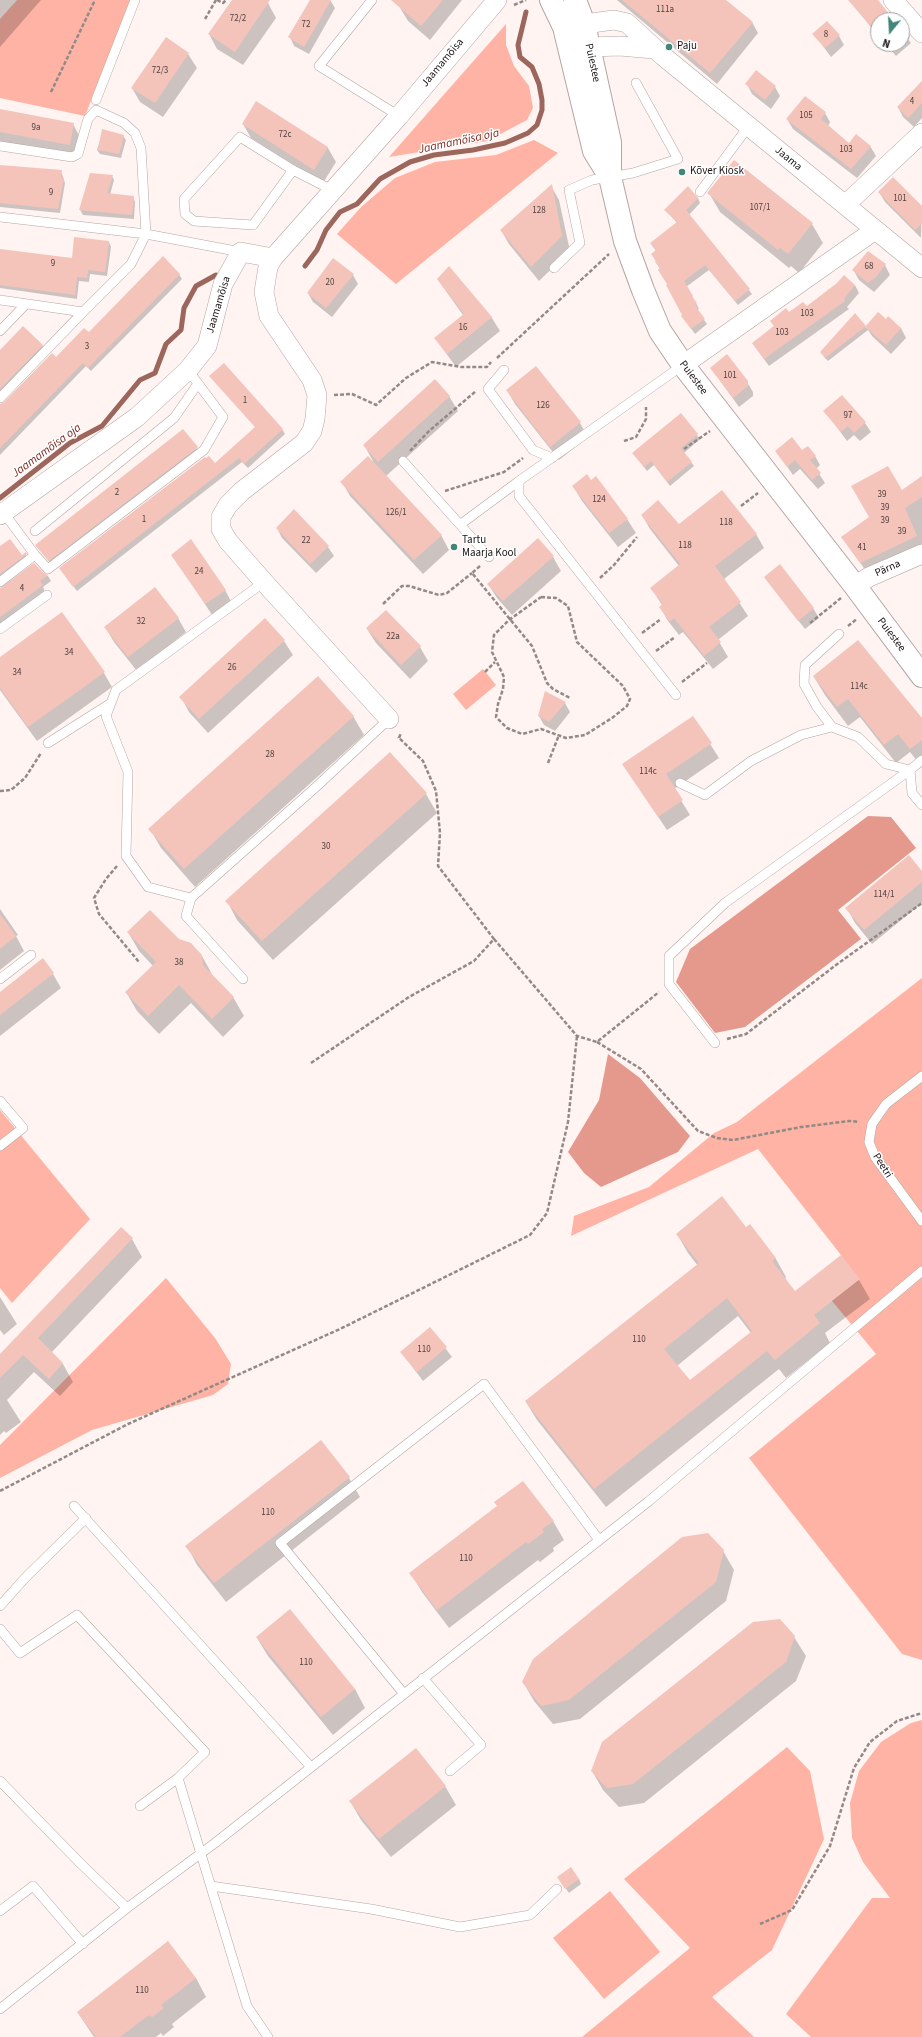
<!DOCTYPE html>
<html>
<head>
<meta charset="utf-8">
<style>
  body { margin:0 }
  #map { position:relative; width:922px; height:2037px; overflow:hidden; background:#fff4f1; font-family:"Source Sans 3",sans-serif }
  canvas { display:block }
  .north { position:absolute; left:870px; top:12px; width:40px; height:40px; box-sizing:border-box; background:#fff; border:1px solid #a3a1a1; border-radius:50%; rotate:198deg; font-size:11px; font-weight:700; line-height:16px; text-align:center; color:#1a1514 }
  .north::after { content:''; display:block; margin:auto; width:14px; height:18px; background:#428579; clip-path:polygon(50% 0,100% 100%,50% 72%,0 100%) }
</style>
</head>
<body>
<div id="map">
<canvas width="922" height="2037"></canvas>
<div class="north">N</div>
</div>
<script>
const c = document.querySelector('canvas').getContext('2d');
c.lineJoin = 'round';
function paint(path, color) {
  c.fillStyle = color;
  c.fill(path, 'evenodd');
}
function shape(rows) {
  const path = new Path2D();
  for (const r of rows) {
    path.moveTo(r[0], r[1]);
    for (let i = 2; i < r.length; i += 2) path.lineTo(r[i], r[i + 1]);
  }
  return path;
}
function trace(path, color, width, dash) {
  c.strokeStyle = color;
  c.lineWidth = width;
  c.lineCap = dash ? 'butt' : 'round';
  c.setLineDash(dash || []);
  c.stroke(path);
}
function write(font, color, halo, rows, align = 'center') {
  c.font = font + ' "Source Sans 3",sans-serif';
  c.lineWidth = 3;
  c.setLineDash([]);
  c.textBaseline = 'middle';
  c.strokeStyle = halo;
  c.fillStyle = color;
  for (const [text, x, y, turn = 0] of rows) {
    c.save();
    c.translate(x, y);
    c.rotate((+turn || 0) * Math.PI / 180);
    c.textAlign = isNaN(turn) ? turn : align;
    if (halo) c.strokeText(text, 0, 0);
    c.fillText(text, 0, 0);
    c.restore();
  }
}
paint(shape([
  [17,0,130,0,85,116,0,98,0,19],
  [506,24,506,45,514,66,529,86,533,108,527,120,487,141,389,157],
  [534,140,558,153,396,284,337,234,361,207,395,178,435,162,496,155],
  [483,669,496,685,466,710,453,694],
  [922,978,922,1660,902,1654,749,1458,876,1354,832,1301,841,1255,758,1149,571,1236,574,1216,649,1187,714,1133,737,1122],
  [0,1110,90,1219,12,1303,0,1288],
  [166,1278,215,1338,231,1364,228,1384,213,1395,92,1430,0,1478,0,1445],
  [922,1720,922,2037,811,2037,786,2014,872,1898,890,1898,863,1862,852,1838,850,1803,859,1771,881,1742,911,1723],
  [787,1747,810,1771,824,1839,772,1950,712,1997,754,2037,582,2037,690,1948,624,1879],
  [610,1891,660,1952,604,1999,553,1938]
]), '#ffb3a5');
paint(shape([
  [868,816,891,817,916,848,838,910,861,939,745,1027,715,1033,676,982,690,949],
  [608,1054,640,1078,690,1136,678,1152,601,1187,584,1173,568,1152,599,1100]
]), '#e5998c');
paint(shape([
  [0,0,41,0,0,47],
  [233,0,263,0,268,3,276,18,243,65,217,49,209,34],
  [311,0,330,0,335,8,309,54,294,46,290,37],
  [404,0,462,0,430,40,408,21,399,6],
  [617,0,725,0,752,22,758,33,717,84],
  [849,0,875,0,892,20,878,20,878,36],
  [902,31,911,43,896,56,886,44,902,44],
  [814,34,839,36,844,45,831,57],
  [167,38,188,54,197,68,163,117,140,102,132,88],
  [922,81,922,118,914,127,903,117,898,107],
  [747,84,775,87,780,96,771,109,752,94],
  [256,103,328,148,336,162,323,183,251,138,243,124],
  [0,110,73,124,81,139,77,159,0,145],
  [825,113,830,122,828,126,849,144,870,146,876,156,857,178,793,129,787,119],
  [103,130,123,136,126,140,121,158,100,154,97,150],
  [734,161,812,224,823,243,799,273,791,266,789,268,720,212,709,193],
  [0,166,61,171,65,183,60,213,0,207],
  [91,174,112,176,114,180,110,195,133,197,135,202,134,219,83,215,80,210],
  [551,186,559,200,570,251,539,281,509,244,501,230],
  [879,192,922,208,921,238,885,202],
  [698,198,700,203,689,215,752,294,738,305,709,270,686,287,695,301,699,309,697,310,707,324,695,334,682,316,684,315,652,254,656,251,651,244,677,223,666,210],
  [109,242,111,247,107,276,90,274,89,282,79,281,77,299,0,288,0,250,72,259],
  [885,265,890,275,874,292,859,280,854,271],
  [449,267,492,318,500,331,456,367,435,338,463,315,438,280],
  [179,274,182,279,91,371,86,366,0,455,0,404,5,403,56,359,89,334],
  [353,275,358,284,332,317,313,302,308,293],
  [855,285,859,293,847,307,849,309,769,366,753,344,789,313,807,308],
  [879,313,886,320,901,328,906,338,891,354,872,336,868,330,828,361,824,357,865,326,866,328],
  [42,345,45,350,0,396,0,351],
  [711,368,747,382,753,392,753,396,739,407],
  [211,376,282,429,285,434,248,468,242,462,77,591,60,569,215,465,256,428],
  [507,390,580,423,588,437,559,460,515,404],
  [449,396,458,411,386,476,441,535,449,550,423,574,350,496,342,482,373,461,364,445],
  [842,396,865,423,871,432,860,441,854,435,847,441,825,411],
  [681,415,700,439,684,453,694,466,670,486,654,465,647,471,636,457],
  [197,448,199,452,52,565,39,549],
  [776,451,802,451,815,456,820,465,816,469,825,483,818,489,800,469,793,475],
  [922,476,922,548,868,574,843,538],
  [573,486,627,519,636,533,618,547,582,501],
  [294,511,328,547,334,556,316,573,282,538,277,528],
  [642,515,679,525,756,534,764,548,724,579,748,616,718,640,728,657,713,669,683,632,679,635,668,621,660,607,662,605,651,588,679,566,650,529],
  [538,540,553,557,561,571,512,615,497,598,488,584],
  [0,547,22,556,25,554,29,560,0,583],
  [173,555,225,590,233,605,214,618],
  [43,574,48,576,51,581,43,587,45,592,0,625,0,588],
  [765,578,813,608,819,618,805,629],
  [178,618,186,632,137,671,114,642,105,627],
  [367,629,420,647,428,661,410,679,376,643],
  [284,641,293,655,208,733,189,712,181,697],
  [0,658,104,673,112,687,37,741,0,690],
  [814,677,922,720,922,767,910,752,896,763,860,717,848,726,825,695],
  [565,703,570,712,555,731,544,725,539,716],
  [353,716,364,735,195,887,161,848,150,829],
  [693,717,719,758,674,789,690,815,667,830,632,778],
  [426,794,437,813,273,960,237,920,227,901],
  [922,873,922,903,872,944,855,923,847,908],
  [0,909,18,935,16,936,24,951,0,970],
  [128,932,178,940,202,956,213,976,233,997,244,1016,223,1037,191,1003,159,1034,137,1011,126,992,153,966,139,951],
  [53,974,61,988,0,1036,0,993],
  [749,1226,776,1259,786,1277,785,1279,795,1292,841,1257,859,1280,870,1299,825,1333,830,1343,786,1378,779,1369,606,1507,537,1420,526,1402,698,1266,688,1253,677,1234,746,1229],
  [738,1316,751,1333,690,1382,677,1366],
  [121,1228,132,1239,142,1257,51,1353,63,1364,73,1382,60,1396,34,1372,7,1400,21,1422,6,1433,4,1431,0,1435,0,1356],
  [0,1297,17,1324,4,1335,0,1330],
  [430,1328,452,1357,423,1381,401,1352],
  [321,1442,349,1478,360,1497,226,1602,197,1565,187,1546],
  [553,1521,564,1540,553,1548,554,1551,540,1562,538,1560,449,1628,422,1592,411,1574],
  [723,1551,734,1570,726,1601,580,1719,553,1724,534,1701,523,1682],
  [794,1637,806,1656,796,1681,644,1803,619,1807,603,1790,592,1771],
  [257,1638,355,1689,365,1708,333,1735,268,1656],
  [445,1786,456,1805,391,1857,361,1820,350,1801],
  [579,1879,581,1884,569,1893,561,1882],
  [196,1978,206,1997,172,2024,174,2027,163,2036,161,2033,156,2037,94,2037,78,2013]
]), '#0003');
trace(shape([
  [305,266,317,250,326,230,340,212,357,204,380,179,410,162,434,155,473,150,505,143,528,133,537,125,542,110,542,100,539,84,532,67,520,57,518,45,526,12],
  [0,498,70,443,102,426,140,380,155,373,166,344,181,330,184,308,196,286,216,275]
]), '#9c665c', 5);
paint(shape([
  [232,0,270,0,235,52,208,34],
  [310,0,331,0,304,47,288,37],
  [391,0,443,0,421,26],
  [622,0,726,0,753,22,710,73],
  [848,0,878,0,894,20,878,20,878,34],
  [827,21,840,35,825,48,812,34],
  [166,37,189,53,155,103,131,88],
  [756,70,776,86,765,100,745,84],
  [922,81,922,103,908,118,897,107],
  [805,96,826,112,821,119,849,143,856,134,871,146,851,169,786,119],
  [256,101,328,147,314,170,242,124],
  [0,109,74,123,70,145,0,132],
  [102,129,124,135,119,154,98,150],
  [734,160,813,223,788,254,780,248,778,250,707,193],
  [0,165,62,170,61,178,64,178,58,209,0,203],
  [90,173,113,175,107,193,134,196,132,215,79,210],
  [893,177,922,206,922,223,915,230,878,192],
  [552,184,562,236,531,267,500,230],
  [688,186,698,198,686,210,750,289,735,301,705,265,684,281,693,296,692,297,697,303,695,304,699,311,705,319,691,329,681,316,682,315,666,285,667,284,658,270,660,268,655,262,656,261,651,254,656,250,650,243,677,222,664,210],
  [74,237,109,241,105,272,88,270,87,278,77,277,75,295,0,285,0,249,72,258],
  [868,251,886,264,875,278,868,283,852,270],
  [163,256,180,274,88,368,83,363,0,448,0,404,4,402,52,353,56,357,84,328,89,332],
  [333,258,354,274,326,308,307,293],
  [449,266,492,317,447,354,434,338,464,314,437,279],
  [844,275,855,285,844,299,845,301,764,359,752,343,774,326,770,321,786,308,789,312,803,302,807,306,837,283],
  [878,312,886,319,888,316,901,328,886,345,865,327],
  [855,313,866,326,825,358,820,352],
  [23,326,43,345,0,389,0,350],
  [727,354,748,381,748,386,733,398,710,368],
  [224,363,283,429,244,464,239,458,73,587,59,568,205,457,206,458,209,456,215,463,255,427,209,376],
  [536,366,581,422,550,447,506,390],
  [435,379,450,396,378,462,363,445],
  [842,395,866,422,854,433,848,426,841,432,823,411],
  [681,413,698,434,681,448,692,462,667,482,651,461,644,467,632,453],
  [183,429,198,447,49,561,40,551,35,545],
  [792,437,802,450,808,446,816,456,810,460,821,473,812,480,795,460,787,467,775,451],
  [368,456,442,535,414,560,340,482],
  [888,466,902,490,922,476,922,497,905,508,917,536,860,563,841,537,869,517,851,486],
  [587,474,591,480,596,476,628,519,609,533,572,486],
  [722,490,757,534,715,566,741,602,709,627,721,642,704,656,674,618,670,622,659,607,663,604,650,588,680,564,641,515,658,500,679,524],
  [294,509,329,546,310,564,276,528],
  [538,538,554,556,503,601,487,584],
  [10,539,22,555,26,552,27,554,0,574,0,546],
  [191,539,226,590,205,604,171,555],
  [34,563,44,573,48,575,40,581,43,585,0,617,0,588],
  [780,564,814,608,798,621,764,577],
  [155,587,179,618,128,657,104,627],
  [386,610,421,646,401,665,366,628],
  [62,612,105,672,28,727,0,688,0,657],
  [265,618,285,640,199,719,179,697],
  [858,640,922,718,922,740,910,749,898,734,884,745,848,699,837,707,813,676],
  [318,676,354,716,184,869,148,829],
  [545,691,566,702,549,722,538,716],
  [693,716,712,743,666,774,683,800,658,817,622,764],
  [390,752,427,793,262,941,225,901],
  [909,855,922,871,922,882,864,930,845,908],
  [150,910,179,939,191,943,202,955,203,965,234,997,212,1019,179,985,148,1016,125,992,156,962,127,932],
  [0,914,16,936,0,949],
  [43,958,54,973,0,1015,0,992],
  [722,1196,746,1227,750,1224,776,1258,772,1261,795,1291,841,1255,860,1279,814,1315,820,1323,775,1360,767,1351,594,1489,525,1401,699,1263,676,1234],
  [727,1298,752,1331,690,1380,664,1349],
  [121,1227,133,1238,38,1338,63,1363,49,1379,23,1355,0,1378,0,1354],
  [430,1327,447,1347,417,1372,400,1352],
  [321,1440,350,1477,214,1583,185,1546],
  [523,1481,554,1521,542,1529,544,1532,528,1544,526,1542,437,1610,409,1573,497,1506,494,1502],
  [708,1533,724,1550,716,1582,569,1700,541,1706,522,1682,533,1659,682,1537],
  [290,1609,355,1689,321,1717,256,1637],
  [780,1619,795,1636,786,1662,633,1784,607,1788,591,1771,602,1742,753,1622],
  [416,1748,446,1786,379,1839,349,1801],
  [571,1867,579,1879,565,1889,557,1877],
  [168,1941,196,1978,161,2005,164,2008,152,2017,149,2015,120,2037,96,2037,77,2012]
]), '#f4c4bb');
const lane = shape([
  [372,0,319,66,399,116],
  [96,100,135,0],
  [0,146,72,157,78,154,88,119,96,110,124,123,135,133,141,148,146,234,131,264,83,312,0,300],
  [293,170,253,225,194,221,185,214,184,199,240,137,293,170,332,190],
  [700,192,748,127],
  [0,217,146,234,241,252],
  [554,268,580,243,569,190,592,180,633,173,678,159,636,83],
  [0,331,26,304],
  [504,370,488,389,533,450,552,458],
  [0,398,83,312],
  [403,461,489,557],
  [461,524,519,481],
  [35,531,174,418,197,385],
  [35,555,48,569,204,450,223,417,188,370],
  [0,582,35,555,4,513],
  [0,629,47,595],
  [839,634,805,665,804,684,817,707,832,727,858,737,886,764,910,770],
  [676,695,519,496,519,481,683,365],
  [48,743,111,703],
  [922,760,910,770,912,793,922,805],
  [680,783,705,795,751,761,801,735,832,727],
  [191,898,148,887,126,856,128,772,106,716,116,690,264,582],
  [0,979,31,955],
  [243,979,186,916,191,898,316,787,389,719],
  [715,1043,669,984,669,956,725,903,910,770],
  [922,1076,886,1104,872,1124,869,1142,875,1157,922,1221],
  [0,1101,23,1128,0,1146],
  [74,1506,311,1767],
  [0,1606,25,1578,86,1518],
  [0,1629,20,1653,77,1615,205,1752,178,1778,140,1806],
  [423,1678,481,1745,450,1771],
  [404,1694,280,1543,484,1384,599,1540],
  [178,1778,247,2006,268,2037],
  [0,1781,81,1864,127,1908],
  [211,1886,371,1909,460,1927,530,1915,557,1889],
  [0,1911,33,1886,83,1944],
  [0,2009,127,1908,215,1843,649,1501,922,1271]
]);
const street = shape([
  [893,0,922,33],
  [569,26,614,20,627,23,663,56,922,268],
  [574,49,589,47,620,46,654,49],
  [845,205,922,133],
  [273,258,268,267,264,292,269,316,312,380,317,395,315,419,312,431,304,443,242,491,228,505,221,517,221,529,228,541,264,582,389,719],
  [683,365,875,230],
  [0,515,137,417,188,370,207,346,223,284,241,252,273,258,399,116,497,0],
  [855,586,869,577,922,554]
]);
const secondary = shape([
  [551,0,564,27,594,151,610,177],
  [575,0,584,24,610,142,610,177,625,241,643,290,660,331,683,365,855,586,922,676]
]);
trace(lane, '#b3a6a4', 10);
trace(street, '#b3a6a4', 20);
trace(secondary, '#b3a6a4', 24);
trace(shape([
  [217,0,223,3,226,0],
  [514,5,526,0],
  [205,19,216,0],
  [51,92,95,0],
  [497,358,609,254],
  [334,395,352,394,376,405,406,378,432,362,461,367,487,367,491,362],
  [624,441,636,437,646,419,646,407],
  [684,449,710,431],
  [410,451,429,431,476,391],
  [445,491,504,472,523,458],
  [741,506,758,493],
  [480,566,472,573,532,646,547,683,553,689,570,698],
  [600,578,614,565,637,537],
  [541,597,556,598,568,606,577,642,623,686,630,699,627,706,612,718,585,735,566,738,541,729,522,734,507,728,496,717,498,704,503,689,504,677,492,652,494,635,509,620,541,597],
  [383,604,402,586,409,586,439,595,447,593,472,573],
  [810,623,841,598],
  [848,626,857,619],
  [642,633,661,619],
  [656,651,675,637],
  [485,672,495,662],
  [682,682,707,663],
  [399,738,401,733],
  [548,763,559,735],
  [0,791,11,790,25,778,41,753],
  [117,866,106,879,94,898,99,914,139,962],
  [494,939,577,1036,597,1042,659,992],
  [727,1039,746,1034,836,965,922,903],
  [597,1042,641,1069,698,1131,717,1138,733,1140,801,1127,850,1121,859,1122],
  [311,1063,409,997,474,961,494,939,438,866,440,833,436,791,423,761,398,737],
  [0,1491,128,1424,340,1329,530,1235,547,1213,568,1122,577,1036],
  [760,1924,792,1910,830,1846,854,1768,870,1742,897,1721,922,1713]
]), '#938a88', 2.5, [4, 2]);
trace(lane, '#fff', 9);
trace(street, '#fff', 19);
trace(secondary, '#fff', 22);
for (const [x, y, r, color] of [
  [669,47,4,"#428579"],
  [682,172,4,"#428579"],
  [454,547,4,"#428579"]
]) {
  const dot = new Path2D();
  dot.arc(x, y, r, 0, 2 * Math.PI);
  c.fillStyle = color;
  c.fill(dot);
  trace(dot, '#fff', 1.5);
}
write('9px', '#50413e', null, [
  ["111a",665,10],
  ["72/2",238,19],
  ["72",306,25],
  ["8",826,35],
  ["72/3",160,71],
  ["4",912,102],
  ["105",806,116],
  ["9a",36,128],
  ["72c",285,135],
  ["103",846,150],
  ["9",51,193],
  ["101",900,199],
  ["107/1",760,208],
  ["128",539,211],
  ["9",53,264],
  ["68",869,267],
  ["20",330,283],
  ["103",807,314],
  ["16",463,328],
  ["103",782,333],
  ["3",87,347],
  ["101",730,376],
  ["1",245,401],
  ["126",543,406],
  ["97",848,416],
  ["2",117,493],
  ["39",882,495],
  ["124",599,500],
  ["39",885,508],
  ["126/1",396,513],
  ["1",144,520],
  ["39",885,521],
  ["118",726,523],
  ["39",902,532],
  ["22",306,541],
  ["118",685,546],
  ["41",862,548],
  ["24",199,572],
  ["4",22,589],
  ["32",141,622],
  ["22a",393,637],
  ["34",69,653],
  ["26",232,668],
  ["34",17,673],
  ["114c",859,687],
  ["28",270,755],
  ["114c",648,772],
  ["30",326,847],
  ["114/1",884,895],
  ["38",179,963],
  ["110",639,1340],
  ["110",424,1350],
  ["110",268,1513],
  ["110",466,1559],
  ["110",306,1663],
  ["110",142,1991]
]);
write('11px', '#1a1514', '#fff', [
  ["Paju",677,47],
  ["Kõver Kiosk",690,172],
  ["Tartu",462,541],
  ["Maarja Kool",462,554]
], 'left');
write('11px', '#1a1514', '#fff', [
  ["Jaamamõisa",443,63,-50],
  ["Puiestee",592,63,78],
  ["Jaama",788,159,39],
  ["Jaamamõisa",219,305,-73],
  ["Puiestee",693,378,53],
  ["Pärna",888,569,-24],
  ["Puiestee",891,635,53],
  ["Peetri",882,1166,57]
]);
write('italic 12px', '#781f15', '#fff', [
  ["Jaamamõisa oja",459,142,-12],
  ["Jaamamõisa oja",47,451,-36]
]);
</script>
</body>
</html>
